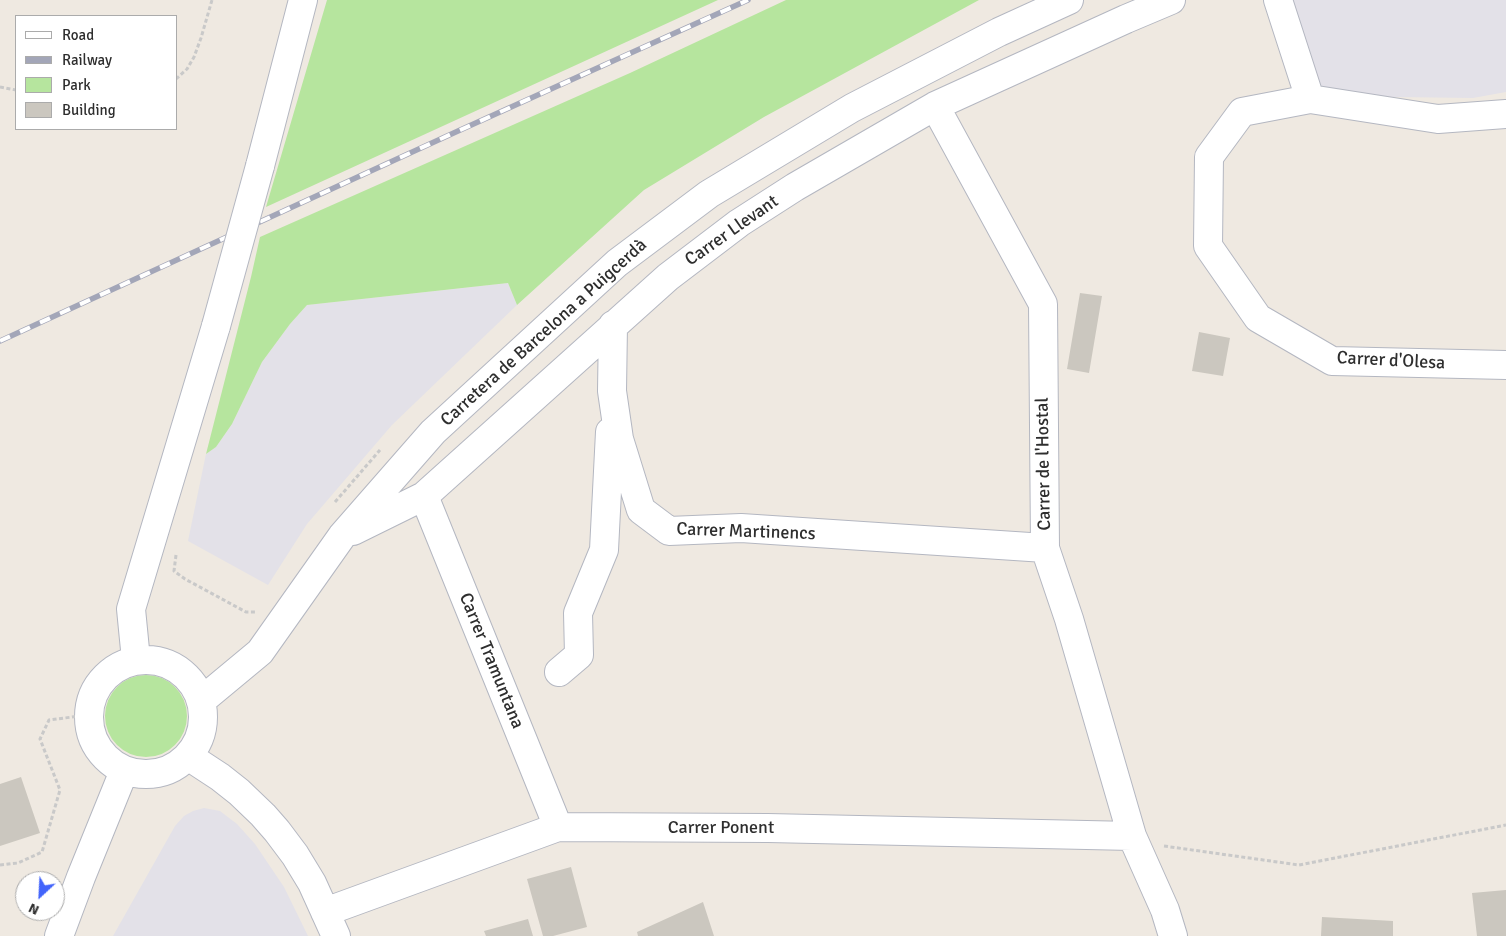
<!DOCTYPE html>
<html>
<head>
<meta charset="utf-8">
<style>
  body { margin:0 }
  #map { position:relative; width:1506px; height:936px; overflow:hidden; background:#efe9e1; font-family:Signika,sans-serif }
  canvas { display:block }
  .legend { position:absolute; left:15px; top:15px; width:162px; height:115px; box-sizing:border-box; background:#fff; border:1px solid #ababab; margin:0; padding:6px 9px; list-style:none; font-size:15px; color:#2e2e2e }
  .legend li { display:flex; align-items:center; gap:10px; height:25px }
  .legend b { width:25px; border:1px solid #ababab }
  .north { position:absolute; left:15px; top:871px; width:50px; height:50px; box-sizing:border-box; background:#fff; border:1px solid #ababab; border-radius:50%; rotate:205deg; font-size:14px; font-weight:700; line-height:20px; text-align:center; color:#2e2e2e }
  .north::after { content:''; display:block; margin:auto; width:18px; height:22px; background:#4264fb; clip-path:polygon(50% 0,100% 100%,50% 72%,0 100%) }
</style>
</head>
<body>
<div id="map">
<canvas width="1506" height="936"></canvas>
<ul class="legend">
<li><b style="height:6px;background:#fff"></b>Road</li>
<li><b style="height:6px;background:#a3a6b8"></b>Railway</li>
<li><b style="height:14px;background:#b6e59e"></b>Park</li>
<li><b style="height:14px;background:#cbc7bf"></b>Building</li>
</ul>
<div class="north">N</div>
</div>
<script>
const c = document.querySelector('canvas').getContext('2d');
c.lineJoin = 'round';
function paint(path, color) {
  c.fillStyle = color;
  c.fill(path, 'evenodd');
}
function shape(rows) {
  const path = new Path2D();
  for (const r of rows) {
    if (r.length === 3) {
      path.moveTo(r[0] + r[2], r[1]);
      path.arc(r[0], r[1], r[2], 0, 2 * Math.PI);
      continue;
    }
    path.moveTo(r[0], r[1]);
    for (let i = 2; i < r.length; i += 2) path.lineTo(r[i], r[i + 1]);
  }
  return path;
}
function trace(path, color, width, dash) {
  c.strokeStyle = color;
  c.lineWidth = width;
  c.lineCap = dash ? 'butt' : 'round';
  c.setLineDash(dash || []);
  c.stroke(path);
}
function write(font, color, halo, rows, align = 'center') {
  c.font = font + ' Signika,sans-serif';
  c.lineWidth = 4;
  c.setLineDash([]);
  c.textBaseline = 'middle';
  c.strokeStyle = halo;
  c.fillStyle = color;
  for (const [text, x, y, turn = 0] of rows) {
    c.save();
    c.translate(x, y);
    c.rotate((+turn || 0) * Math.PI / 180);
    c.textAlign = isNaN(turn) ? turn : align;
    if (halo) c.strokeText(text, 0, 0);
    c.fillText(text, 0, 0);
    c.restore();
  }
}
paint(shape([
  [1275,0,1506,0,1506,92,1473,98,1314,96],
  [508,283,517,305,392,425,307,524,268,585,188,541,206,454,216,447,232,424,262,362,290,324,307,305],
  [204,808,220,811,237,824,255,844,284,887,308,936,113,936,175,826,184,816,193,811]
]), '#e3e1e8');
paint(shape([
  [327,0,718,0,266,207],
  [786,0,979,0,764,117,644,190,517,305,508,283,307,305,290,324,262,362,232,424,216,447,206,454,251,277,260,237,630,73],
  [146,716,41]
]), '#b6e59e');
paint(shape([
  [1080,293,1102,296,1089,373,1067,369],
  [1199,332,1230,338,1223,376,1192,371],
  [21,777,40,833,0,846,0,784],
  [571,867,587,927,553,936,543,936,527,879],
  [1506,890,1506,936,1477,936,1472,893],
  [703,902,714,936,638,936,637,932],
  [1322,917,1393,921,1393,936,1321,936],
  [528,919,533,936,486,936,484,931]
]), '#cbc7bf');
const minor = shape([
  [1278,0,1310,99],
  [935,106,1043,304,1045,548,1069,619,1132,836,1165,910,1173,936],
  [1506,114,1438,119,1310,99,1242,112,1209,157,1208,246,1258,318,1332,361,1506,365],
  [260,166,303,0],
  [613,325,612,391,619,439,641,510,669,531,741,528,1045,548],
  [424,496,558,827],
  [353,531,424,496,668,277,739,223,795,187,935,106,1126,19,1171,0],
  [146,717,57],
  [136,660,131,609,216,326],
  [559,672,579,655,578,613,604,550,610,432],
  [201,701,260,652,342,536,433,432,617,263,709,194,852,108,999,32,1069,0],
  [188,756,220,777,239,792,263,815,277,831,295,855,312,883,336,936],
  [325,912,558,827,768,828,1132,836],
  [59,936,81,877,124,771]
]);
trace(minor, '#b4b7c1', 30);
trace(shape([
  [176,79,187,69,194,57,201,38,212,0],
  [0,87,16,90],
  [335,502,380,450],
  [176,555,174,571,185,579,246,612,256,612],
  [1164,846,1299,865,1506,825],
  [0,865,18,863,42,852,60,790,40,739,49,720,88,715]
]), '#c9c9c9', 3, [4, 2.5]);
trace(minor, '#fff', 28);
const rail = shape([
  [0,341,458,131,748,0]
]);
trace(rail, '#a3a6b8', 5.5);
trace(rail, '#fff', 4, [11]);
const minorBridge = shape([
  [216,326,260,166]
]);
trace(minorBridge, '#b4b7c1', 30, []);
trace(minorBridge, '#fff', 28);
write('18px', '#2e2e2e', '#fff', [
  ["Carrer Llevant",732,231,-35],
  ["Carretera de Barcelona a Puigcerdà",544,333,-42],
  ["Carrer d'Olesa",1391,361,3],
  ["Carrer de l'Hostal",1044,464,-91],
  ["Carrer Martinencs",746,532,2],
  ["Carrer Tramuntana",491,661,68],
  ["Carrer Ponent",721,828]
]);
</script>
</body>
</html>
